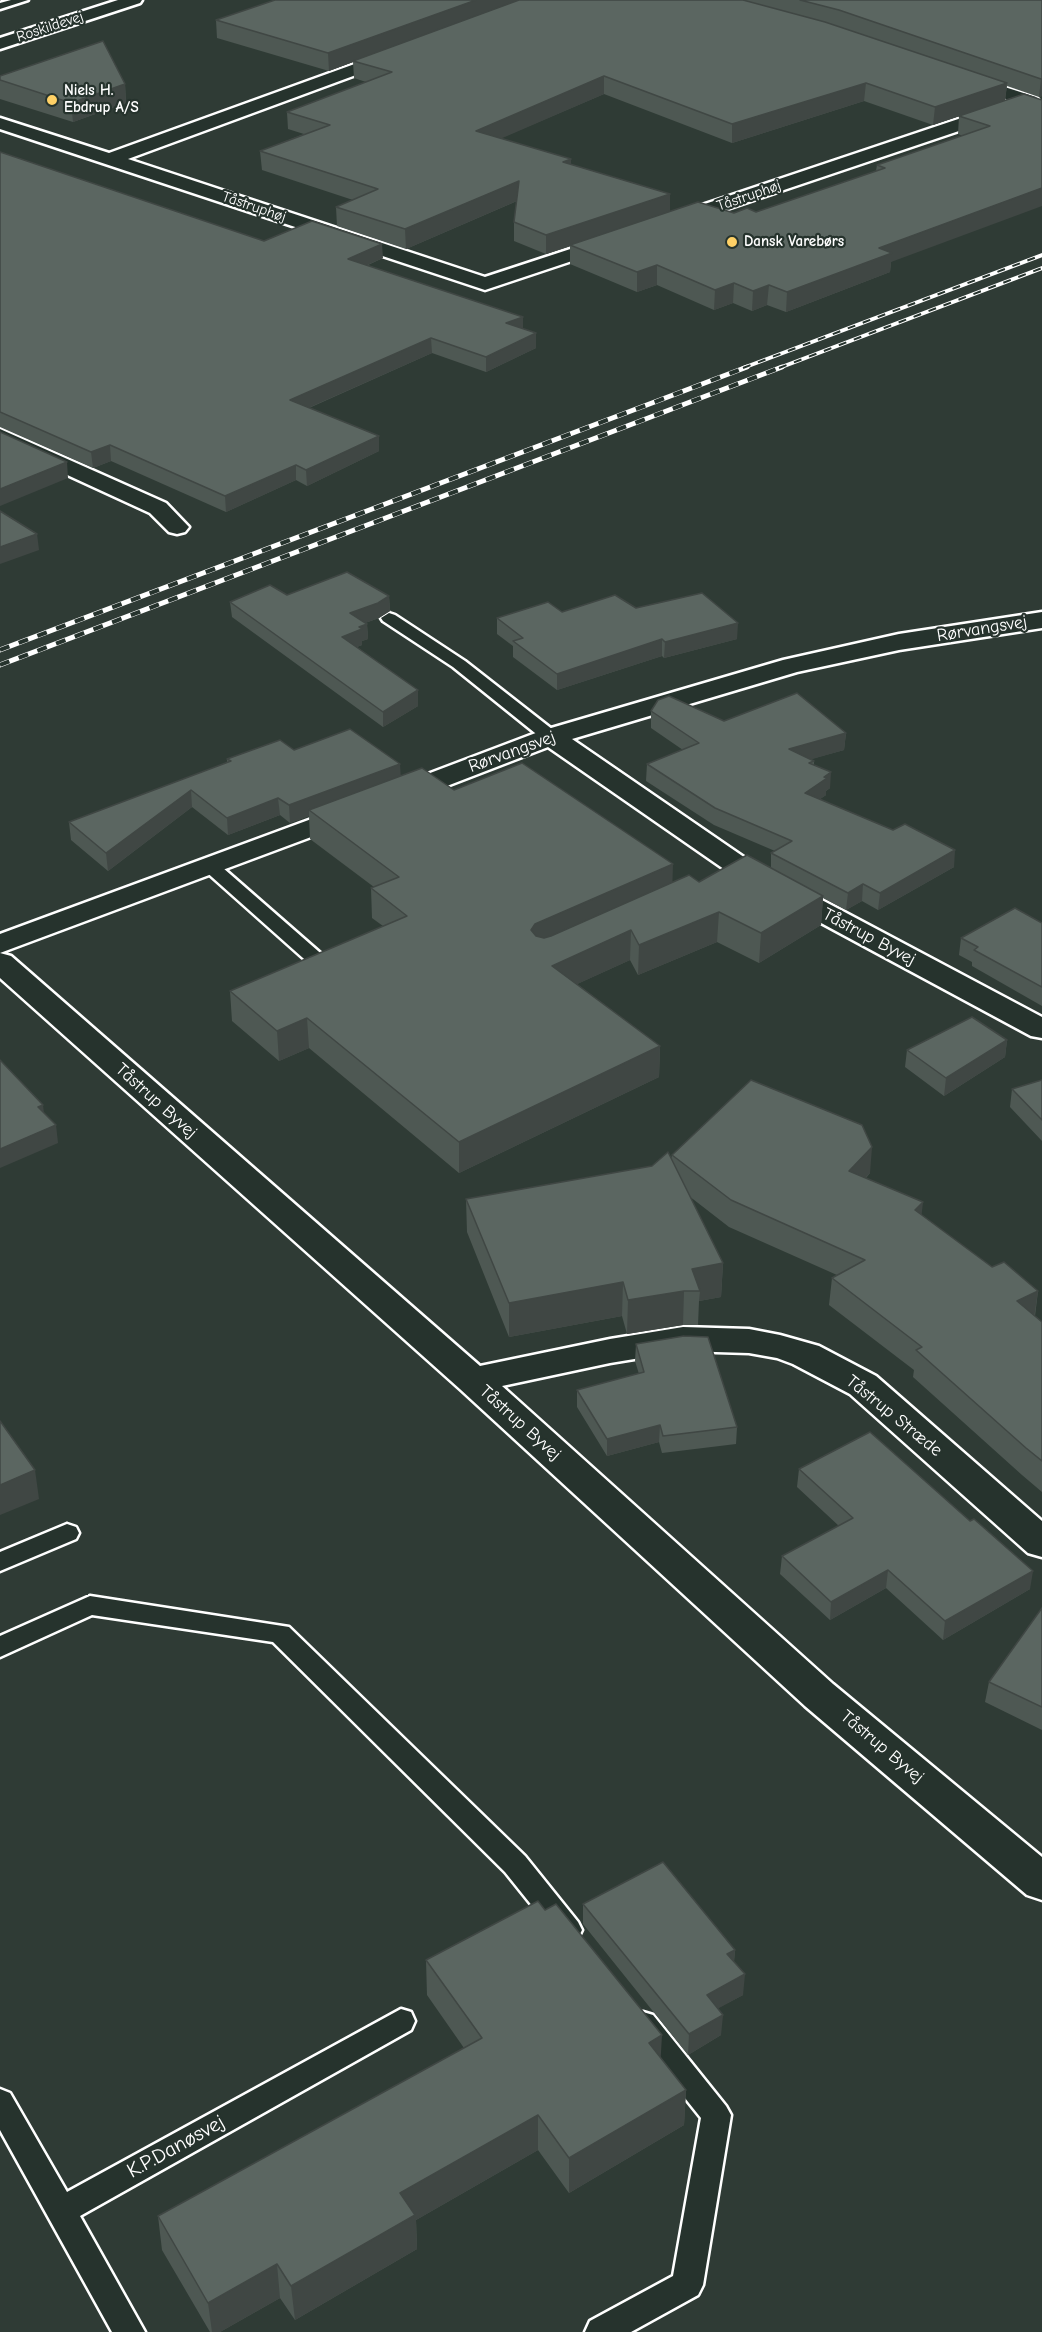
<!DOCTYPE html>
<html>
<head>
<meta charset="utf-8">
<style>
  body { margin:0 }
  canvas { display:block; background:#2f3b35 }
</style>
</head>
<body>
<canvas width="1042" height="2332"></canvas>
<script>
const c = document.querySelector('canvas').getContext('2d');
c.lineJoin = 'round';
function shape(rows) {
  const path = new Path2D();
  for (const r of rows) {
    path.moveTo(r[0], r[1]);
    for (let i = 2; i < r.length; i += 2) path.lineTo(r[i], r[i + 1]);
  }
  return path;
}
function trace(path, color, width, dash) {
  c.strokeStyle = color;
  c.lineWidth = width;
  c.lineCap = dash ? 'butt' : 'round';
  c.setLineDash(dash || []);
  c.stroke(path);
}
function paint(path, color) {
  c.fillStyle = color;
  c.fill(path, 'evenodd');
}
function write(font, color, halo, rows, align = 'center') {
  c.font = font + ' "Comic Neue",sans-serif';
  c.lineWidth = 4.5;
  c.setLineDash([]);
  c.textBaseline = 'middle';
  c.strokeStyle = halo;
  c.fillStyle = color;
  for (const [text, x, y, turn = 0] of rows) {
    c.save();
    c.translate(x, y);
    c.rotate((+turn || 0) * Math.PI / 180);
    c.textAlign = isNaN(turn) ? turn : align;
    if (halo) c.strokeText(text, 0, 0);
    c.fillText(text, 0, 0);
    c.restore();
  }
}
const lane = shape([
  [11,0,28,0,0,9,0,3,11,0],
  [389,613,395,615,465,661,557,733,560,737,557,741,545,741,453,667,383,621,381,618,389,613],
  [209,860,215,861,326,958,329,962,326,966,312,966,203,869,200,865,203,861,209,860],
  [67,1524,76,1527,79,1533,76,1539,0,1571,0,1552,67,1524],
  [90,1596,289,1627,525,1856,578,1922,582,1930,578,1938,568,1942,558,1938,505,1872,273,1642,92,1615,0,1657,0,1636,90,1596],
  [401,2009,411,2012,415,2021,411,2030,80,2216,145,2332,112,2332,0,2130,0,2089,10,2093,67,2192,401,2009],
  [643,2012,653,2015,726,2106,731,2115,703,2285,698,2295,631,2332,585,2332,590,2321,673,2276,701,2118,633,2033,629,2024,633,2015,643,2012]
]);
const street = shape([
  [396,49,402,50,405,54,402,58,128,159,485,277,613,235,620,237,623,241,620,245,485,290,0,129,0,118,109,153,396,49],
  [964,74,1036,97,1039,101,1036,105,680,225,666,225,663,221,666,217,1012,101,958,83,955,79,958,75,964,74],
  [0,429,166,503,189,527,185,532,177,534,169,532,150,513,0,444,0,429],
  [1042,612,1042,628,899,650,797,672,572,739,754,864,1042,1017,1042,1038,1031,1036,734,876,548,747,408,801,398,803,388,801,384,795,388,789,541,731,783,660,899,634,1042,612],
  [352,804,362,806,366,812,362,818,0,953,0,934,352,804],
  [0,953,11,956,480,1366,610,1339,683,1327,749,1329,780,1335,819,1346,876,1376,1042,1521,1042,1557,1028,1553,850,1394,793,1364,777,1358,749,1353,683,1351,610,1363,502,1386,833,1684,1042,1857,1042,1900,1027,1895,805,1706,460,1389,0,978,0,953]
]);
const secondary = shape([
  [118,0,142,0,140,3,0,49,0,38,118,0]
]);
trace(lane, '#fff', 5);
trace(street, '#fff', 5);
trace(secondary, '#fff', 5);
paint(lane, '#26332d');
paint(street, '#26332d');
paint(secondary, '#26332d');
const railFar1 = shape([
  [743,368,1042,255],
  [779,368,1042,268]
]);
const rail = shape([
  [0,650,747,367],
  [0,665,782,367]
]);
trace(railFar1, '#fff', 4);
trace(rail, '#fff', 5);
trace(railFar1, '#26332d', 2, [8]);
trace(rail, '#26332d', 4, [10]);
paint(shape([
  [275,0,1042,0,1042,96,1039,97,1007,86,1005,100,1024,94,891,262,890,272,786,312,767,305,752,311,733,303,714,310,657,285,637,292,570,264,570,246,546,254,514,241,514,222,517,201,406,249,337,226,336,207,353,200,262,170,260,151,304,134,288,129,287,112,366,82,354,78,353,62,329,71,217,38,216,20],
  [604,94,732,143,864,101,933,125,959,116,958,134,963,136,877,165,876,171,756,212,734,213,670,211,571,164,501,138],
  [0,76,125,84,126,103,73,122,0,99],
  [0,152,264,241,383,258,368,265,523,329,536,348,486,372,432,353,309,408,379,451,307,486,296,480,226,512,111,461,93,468,0,427],
  [287,595,389,596,390,611,379,618,365,623,367,624,368,639,362,641,362,645,357,647,418,690,418,706,383,727,232,617,230,602],
  [636,608,737,639,664,658,662,656,557,690,513,657,513,646,497,634,497,618,562,612],
  [651,711,724,721,846,733,844,750,811,759,814,761,814,765,830,788,826,791,826,795,820,799,954,867,878,910,862,901,846,910,823,898,821,925,759,963,717,942,638,975,630,960,577,984,660,1046,659,1077,459,1173,309,1048,279,1061,232,1021,230,991,383,926,372,918,371,888,374,887,310,839,309,816,290,823,280,815,228,835,192,807,108,871,71,840,69,822,227,763,227,759,294,750,401,775,454,790,673,882,699,882,771,868,771,853,775,851,714,825,646,781,647,764,683,750,651,728],
  [1042,923,1042,1006,972,966,972,962,959,955,961,938],
  [1007,1040,1005,1057,944,1096,905,1067,907,1050],
  [1042,1080,1042,1141,1010,1107,1012,1089],
  [672,1155,870,1173,866,1178,921,1215,992,1267,1038,1291,1035,1316,1042,1322,1042,1492,1022,1475,913,1377,914,1370,829,1305,832,1278,837,1275,729,1227,689,1196,723,1263,721,1297,699,1301,698,1325,683,1325,627,1334,622,1316,509,1337,467,1232,466,1199,652,1166,671,1159],
  [636,1344,737,1427,736,1444,662,1453,659,1442,607,1456,577,1407,577,1390,639,1374,635,1361],
  [799,1469,1030,1589,943,1640,886,1588,830,1620,780,1574,782,1556,839,1526,797,1487],
  [1042,1608,1042,1730,985,1702,989,1682],
  [583,1904,735,1950,734,1962,743,1995,718,2008,721,2035,688,2055,583,1924],
  [426,1960,661,2058,686,2090,684,2125,569,2193,538,2150,416,2220,417,2249,295,2320,280,2298,220,2332,210,2332,162,2250,158,2216,464,2048,427,1995]
]), '#4e5853');
paint(shape([
  [476,0,522,0,353,61,353,62,329,71,328,53],
  [604,76,604,94,477,149,476,131],
  [1041,79,1042,79,1042,96,1039,97],
  [866,83,864,101,732,143,732,124],
  [1007,83,1005,101,933,125,935,107],
  [125,84,126,103,73,122,71,103],
  [571,159,571,178,563,162],
  [519,181,519,200,406,249,405,229],
  [1042,188,1042,206,891,262,890,272,786,312,787,292,879,248],
  [670,194,670,213,570,245,570,246,546,254,546,235],
  [382,244,383,258,349,273,348,259],
  [657,265,657,285,637,292,637,272],
  [734,283,733,303,714,310,715,290],
  [769,285,767,305,752,311,753,291],
  [523,317,523,332,506,323],
  [536,333,536,348,486,372,486,357],
  [431,338,432,353,290,416,290,400],
  [379,436,379,451,307,486,306,470],
  [110,445,111,461,93,468,91,452],
  [67,462,68,478,0,506,0,489],
  [296,465,296,480,226,512,225,496],
  [37,534,39,550,0,564,0,547],
  [389,596,390,611,379,618,351,628,350,613],
  [738,623,737,639,664,658,665,642],
  [367,624,368,639,362,641,362,645,343,652,342,637,359,627],
  [662,639,662,656,557,690,557,674],
  [418,690,418,706,383,727,383,712],
  [846,733,844,750,788,766,789,749],
  [400,764,401,781,309,810,309,816,290,823,289,805],
  [831,772,830,788,826,791,826,795,804,810,805,793,824,777],
  [191,790,192,807,108,871,106,853],
  [278,798,280,815,228,835,227,818],
  [955,850,954,867,878,910,880,893],
  [673,864,672,894,535,954,531,930,535,924],
  [863,884,862,901,846,910,848,893],
  [823,896,821,925,759,963,761,933],
  [719,912,717,942,638,975,639,945],
  [631,930,630,960,551,996,552,966],
  [307,1018,309,1048,279,1061,277,1031],
  [1007,1040,1005,1057,944,1096,946,1078],
  [660,1046,659,1077,459,1173,459,1142],
  [43,1105,45,1123,38,1107],
  [56,1125,58,1143,0,1168,0,1149],
  [872,1147,870,1173,847,1197,849,1171],
  [923,1202,920,1229,915,1210],
  [723,1263,721,1297,699,1301,700,1291,692,1269],
  [623,1282,622,1316,509,1337,509,1303],
  [684,1291,683,1325,627,1334,628,1300],
  [1038,1291,1034,1318,1017,1301],
  [660,1425,659,1442,607,1456,607,1439],
  [35,1470,39,1499,0,1515,0,1485],
  [888,1570,886,1588,830,1620,831,1602],
  [1033,1571,1030,1589,943,1640,945,1621],
  [735,1950,733,1970,727,1954],
  [745,1974,743,1995,706,2015,707,1995],
  [723,2015,721,2035,688,2055,689,2034],
  [662,2035,660,2070,649,2043],
  [686,2090,684,2125,569,2193,569,2158],
  [538,2115,538,2150,416,2220,417,2249,295,2320,291,2286,400,2193],
  [277,2264,280,2298,220,2332,212,2332,208,2303]
]), '#404744');
const building = shape([
  [275,0,476,0,328,53,216,20,275,0],
  [519,0,743,0,825,22,1007,83,935,107,866,83,732,124,604,76,476,131,571,159,563,162,670,194,546,235,514,222,519,181,405,229,336,207,378,189,260,151,330,125,287,112,392,72,353,61,519,0],
  [800,0,1042,0,1042,79,1041,79,839,10,800,0],
  [103,41,125,84,71,103,0,80,0,76,103,41],
  [1024,94,1042,100,1042,188,879,248,892,253,787,292,769,285,753,291,734,283,715,290,657,265,637,272,570,245,698,202,734,213,747,208,756,212,885,168,877,165,990,126,959,116,1024,94],
  [0,152,264,241,312,221,382,244,348,259,523,317,506,323,536,333,486,357,431,338,290,400,379,436,306,470,296,465,225,496,110,445,91,452,0,412,0,152],
  [0,432,67,462,0,489,0,432],
  [0,511,37,534,0,547,0,511],
  [347,572,389,596,378,603,350,613,367,624,359,627,362,629,342,637,418,690,383,712,230,602,270,585,287,595,347,572],
  [702,593,738,623,665,642,662,639,557,674,513,641,523,638,497,618,548,602,562,612,615,595,636,608,702,593],
  [797,693,846,733,789,749,814,761,809,763,831,772,824,777,827,778,805,793,893,830,905,824,955,850,880,893,863,884,848,893,771,853,792,841,715,808,647,764,699,743,651,711,658,700,669,696,724,721,797,693],
  [350,729,400,764,289,805,278,798,227,818,191,790,106,853,69,822,231,761,227,759,280,740,294,750,350,729],
  [522,763,673,864,535,924,531,930,536,936,544,938,551,936,689,875,699,882,747,855,823,896,761,933,719,912,639,945,631,930,552,966,660,1046,459,1142,307,1018,277,1031,230,991,407,916,371,888,399,877,309,810,422,768,454,790,522,763],
  [1015,908,1042,923,1042,987,974,950,978,947,961,938,1015,908],
  [972,1017,1007,1040,946,1078,907,1050,972,1017],
  [0,1060,43,1105,38,1107,56,1125,0,1149,0,1060],
  [751,1080,862,1125,872,1147,849,1171,923,1202,915,1210,992,1267,1004,1262,1038,1291,1017,1301,1042,1322,1042,1461,1026,1448,916,1350,922,1347,832,1278,865,1260,731,1200,672,1155,751,1080],
  [1042,1080,1042,1120,1012,1089,1042,1080],
  [668,1152,723,1263,692,1269,700,1291,684,1291,628,1300,623,1282,509,1303,466,1199,652,1166,668,1152],
  [684,1336,708,1337,737,1427,663,1436,660,1425,607,1439,577,1390,644,1372,636,1344,684,1336],
  [0,1421,35,1470,0,1485,0,1421],
  [870,1432,970,1521,974,1519,1033,1571,945,1621,888,1570,831,1602,782,1556,853,1518,799,1469,870,1432],
  [1042,1608,1042,1707,989,1682,1042,1608],
  [663,1862,735,1950,727,1954,745,1974,707,1995,723,2015,689,2034,583,1904,663,1862],
  [538,1901,545,1910,556,1904,662,2035,649,2043,686,2090,569,2158,538,2115,400,2193,415,2215,291,2286,277,2264,208,2303,158,2216,482,2038,426,1960,538,1901]
]);
paint(building, '#5b6661');
trace(building, '#404744', 1.5);
for (const [x, y, r, color] of [
  [52,100,6,"#ffd166"],
  [732,242,6,"#ffd166"]
]) {
  const dot = new Path2D();
  dot.arc(x, y, r, 0, 2 * Math.PI);
  c.fillStyle = color;
  c.fill(dot);
  trace(dot, '#26332d', 2);
}
write('15px', '#fff', '#26332d', [
  ["Roskildevej",50,27,-18],
  ["Tåstruphøj",749,196,-19],
  ["Tåstruphøj",254,207,19]
]);
write('bold 15px', '#fff', '#26332d', [
  ["Niels H.",64,91],
  ["Ebdrup A/S",64,108],
  ["Dansk Varebørs",744,242]
], 'left');
write('18px', '#fff', '#26332d', [
  ["Rørvangsvej",982,629,-9],
  ["Rørvangsvej",512,752,-20],
  ["Tåstrup Byvej",869,937,28],
  ["Tåstrup Byvej",156,1101,42],
  ["Tåstrup Stræde",894,1416,39],
  ["Tåstrup Byvej",520,1423,42],
  ["Tåstrup Byvej",882,1747,40]
]);
write('21px', '#fff', '#26332d', [
  ["K.P.Danøsvej",176,2147,-29]
]);
</script>
</body>
</html>
